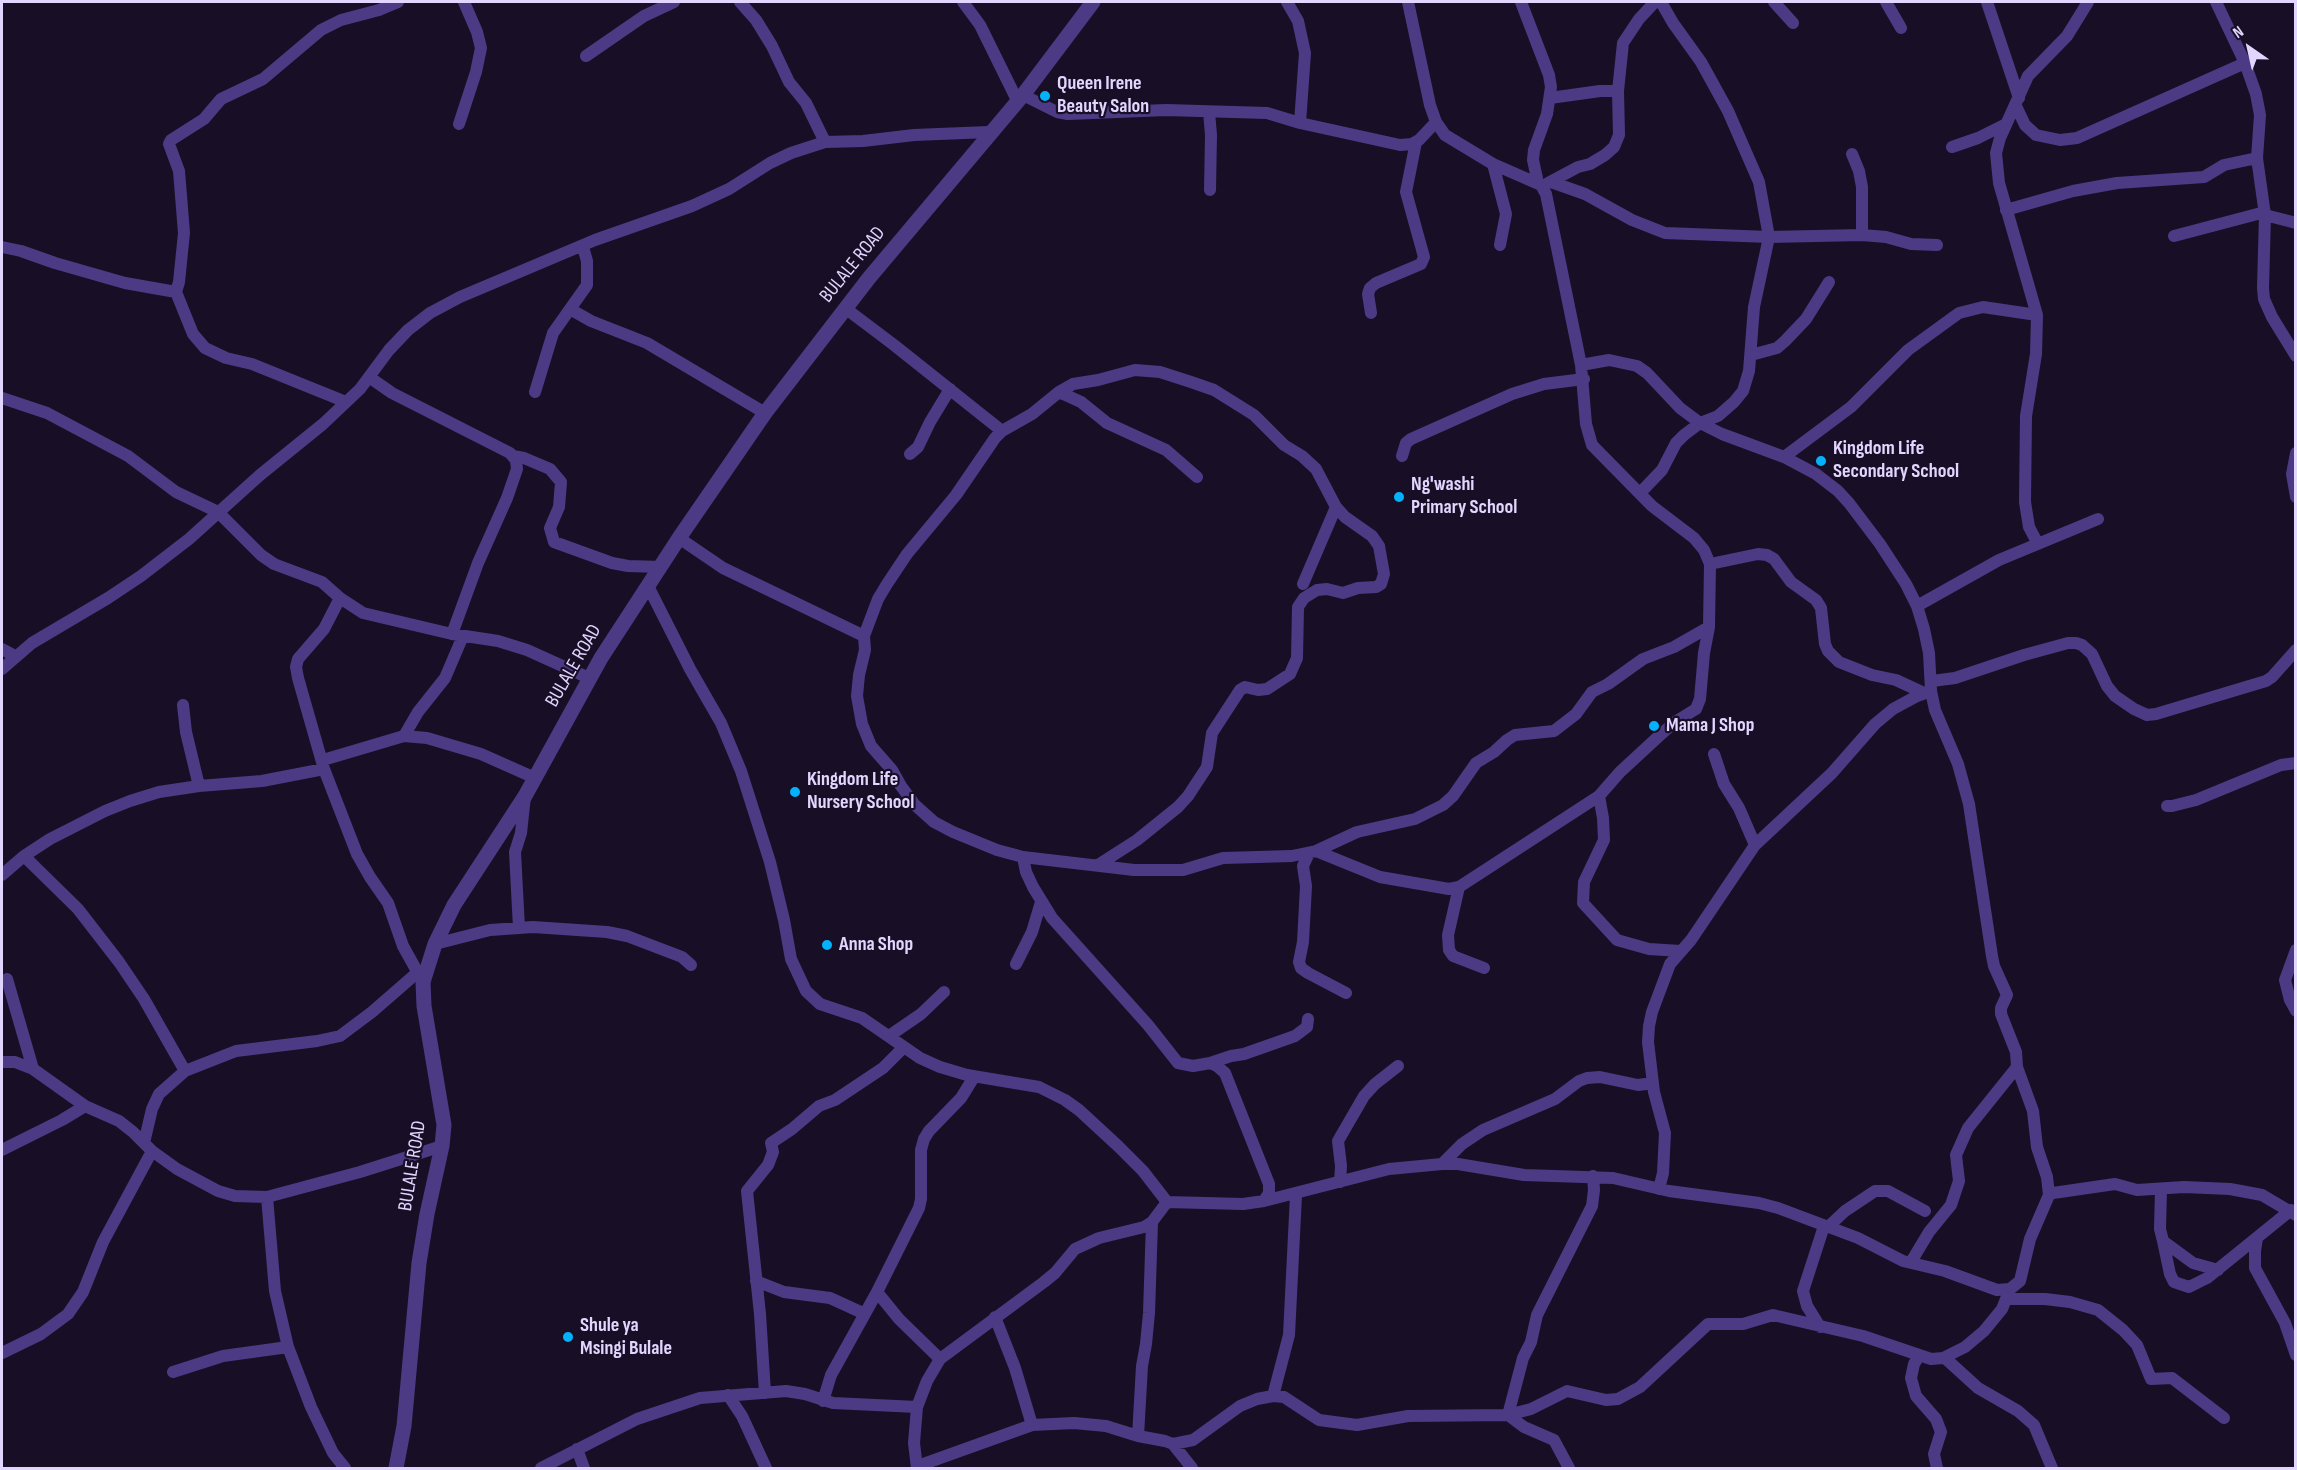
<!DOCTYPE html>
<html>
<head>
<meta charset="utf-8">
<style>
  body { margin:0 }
  #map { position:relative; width:2297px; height:1470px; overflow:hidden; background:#180f26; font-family:"Sofia Sans Condensed",sans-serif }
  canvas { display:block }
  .frame { position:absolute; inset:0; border:3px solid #e2d5fe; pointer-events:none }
  .north { position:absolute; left:2219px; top:18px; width:60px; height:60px; -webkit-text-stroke:4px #180f26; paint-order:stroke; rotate:326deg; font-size:16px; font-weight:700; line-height:24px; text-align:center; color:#e2d5fe }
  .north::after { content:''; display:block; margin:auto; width:21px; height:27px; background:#e2d5fe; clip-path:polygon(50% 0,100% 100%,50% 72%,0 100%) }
</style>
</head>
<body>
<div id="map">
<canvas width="2297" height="1470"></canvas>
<div class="frame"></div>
<div class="north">N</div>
</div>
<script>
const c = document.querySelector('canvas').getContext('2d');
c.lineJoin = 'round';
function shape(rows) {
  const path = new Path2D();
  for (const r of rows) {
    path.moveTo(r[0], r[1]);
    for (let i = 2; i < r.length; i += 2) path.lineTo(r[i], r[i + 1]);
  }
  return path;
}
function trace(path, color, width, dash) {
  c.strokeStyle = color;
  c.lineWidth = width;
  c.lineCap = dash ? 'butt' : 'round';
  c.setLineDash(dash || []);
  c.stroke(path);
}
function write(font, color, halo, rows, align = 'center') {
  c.font = font + ' "Sofia Sans Condensed",sans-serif';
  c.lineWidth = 4.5;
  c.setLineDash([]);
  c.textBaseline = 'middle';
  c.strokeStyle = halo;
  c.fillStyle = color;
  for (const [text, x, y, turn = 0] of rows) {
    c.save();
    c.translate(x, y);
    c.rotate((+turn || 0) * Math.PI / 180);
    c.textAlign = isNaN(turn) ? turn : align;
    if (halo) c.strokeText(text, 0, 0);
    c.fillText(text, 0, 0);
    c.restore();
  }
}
trace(shape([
  [740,2,756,20,772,46,789,82,806,103,825,142],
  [963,2,980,25,1017,100],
  [1287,2,1298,21,1305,53,1300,123],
  [1521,2,1549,75,1551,87,1547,114,1534,150,1533,160,1538,183],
  [1774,2,1793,23],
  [1886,2,1901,28],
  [1987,2,2019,98],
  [2216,2,2245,63,2256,94,2260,115,2257,158,2265,215,2263,288,2264,299,2272,317,2296,356],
  [586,56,644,16,674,2],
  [1023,95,1057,112,1068,114,1166,110,1267,113,1300,123,1400,145,1412,144,1419,140,1436,122],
  [1550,98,1600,91,1618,91],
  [2016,106,2025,125,2036,135,2060,140,2077,138,2245,63],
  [1209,112,1211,135,1210,190],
  [459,124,476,72,481,48,477,32,464,2],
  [1952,147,1978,138,2006,124],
  [1852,154,1859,171,1862,187,1862,235],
  [1493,164,1506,214,1500,245],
  [1551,182,1585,194,1632,220,1665,233,1769,237,1862,235,1886,237,1911,244,1937,245],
  [1548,183,1578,167,1590,164,1605,155,1614,147,1619,135,1618,91,1623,43,1639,19,1655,2],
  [2006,210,2073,191,2117,183,2204,177,2224,165,2257,158],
  [2265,215,2296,223],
  [2174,236,2265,212],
  [2,247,21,251,55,263,125,283,176,292],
  [845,308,894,345,1002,431],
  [570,309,591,321,647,343,765,413],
  [1371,313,1368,294,1370,288,1376,283,1421,264,1424,257,1406,192,1416,142],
  [1751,355,1777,348,1785,341,1806,319,1829,282],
  [1581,365,1609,360,1637,366,1647,373,1680,408,1700,423,1722,434,1784,457,1816,474,1838,491,1849,503,1880,544,1906,584,1917,606,1924,629,1929,653,1931,691,1935,710,1958,764,1969,804,1992,956,1994,966,2007,995,2001,1008,2001,1014,2016,1052,2017,1067,2033,1111,2037,1147,2047,1177,2049,1195],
  [369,377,392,393,510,453,516,460,517,469,507,498,478,563,452,634],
  [535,392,553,333,587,285,587,261,583,247],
  [1059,392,1081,402,1107,423,1166,450,1197,477],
  [2,398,47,413,128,456,176,492,218,512,261,555,274,564,322,582,340,598,363,613,452,634,498,641,527,650,589,678],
  [346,402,252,364,226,358,205,348,193,334,176,292,179,282,184,233,179,171,169,144,171,140,204,119,221,99,263,79,321,30,341,20,379,10,398,2],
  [2296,453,2292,474,2296,497],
  [910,454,918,447,930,422,950,389],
  [513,456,524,458,550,469,561,482,559,507,550,528,554,542,612,563,628,566,661,567],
  [1402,456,1406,443,1411,439,1512,394,1544,384,1584,379],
  [1784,457,1851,407,1908,350,1959,313,1983,307,2037,315],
  [1640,493,1662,470,1676,443,1684,435,1700,423,1718,416,1734,402,1743,391,1749,371,1754,307,1769,237,1759,182,1728,111,1701,62,1673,23,1661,2],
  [679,538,723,568,864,636,865,650,859,675,857,696,862,724,871,746,892,770,901,786,915,805,934,822,953,832,997,850,1023,857,1134,870,1183,870,1223,858,1292,856,1316,851,1380,877,1449,889,1459,887,1599,796,1620,772,1659,736,1675,722,1696,709,1700,699,1704,653,1709,627,1710,564,1704,550,1694,538,1652,506,1592,445,1586,424,1581,365,1546,194,1541,185,1493,164,1445,135,1436,122,1430,105,1408,2],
  [2038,544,2029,527,2025,502,2026,416,2036,354,2037,315,1999,183,1996,153,2000,138,2028,76,2067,36,2088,2],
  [1710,564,1758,554,1767,555,1774,559,1791,582,1816,600,1821,608,1825,644,1828,651,1839,662,1872,675,1896,680,1924,693],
  [1303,584,1336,507],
  [648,586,690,669,721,723,741,771,770,862,784,920,791,959,806,991,820,1004,862,1018,920,1058,940,1067,967,1075,1039,1087,1065,1100,1079,1110,1118,1146,1143,1171,1167,1202,1243,1204,1264,1201,1389,1169,1442,1164,1458,1164,1524,1175,1613,1178,1669,1191,1759,1203,1778,1208,1858,1238,1903,1261,1945,1271,1997,1290,2010,1289,2020,1281,2030,1239,2049,1195,2053,1193,2115,1184,2137,1190,2184,1187,2230,1189,2262,1195,2296,1215],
  [340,598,324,629,298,659,296,667,298,678,324,769,357,854,370,877,388,903,403,946,423,982],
  [1917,606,1999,560,2098,519],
  [864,636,878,599,887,584,907,554,956,495,995,438,1002,431,1032,414,1059,392,1073,384,1098,380,1135,370,1160,372,1191,382,1214,390,1254,415,1284,445,1302,456,1316,469,1336,507,1345,517,1372,536,1379,546,1384,574,1381,584,1376,587,1358,588,1343,593,1327,589,1317,590,1304,598,1298,607,1297,658,1290,674,1267,689,1258,690,1245,687,1240,690,1212,733,1207,767,1188,796,1178,807,1137,840,1098,865],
  [2,649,15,656],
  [2,669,32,643,108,598,141,576,189,539,260,475,323,424,360,389,389,350,408,330,430,313,460,297,595,240,692,206,729,189,770,163,791,153,825,142,863,141,914,135,989,132],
  [1932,681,1955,678,2024,655,2068,643,2076,643,2082,645,2092,654,2107,686,2115,696,2134,709,2147,715,2156,714,2266,681,2272,677,2296,650],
  [183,705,186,732,199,786],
  [404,736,418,712,445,678,463,636],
  [1714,754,1724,784,1739,808,1755,845],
  [323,760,404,736,427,738,481,754,535,778],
  [1599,796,1603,818,1604,840,1584,882,1583,903,1617,940,1649,949,1680,951],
  [2167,806,2172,806,2196,800,2281,765,2296,763],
  [1316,851,1357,832,1415,819,1443,805,1453,796,1476,763,1494,752,1507,740,1515,735,1554,731,1576,714,1592,692,1608,684,1643,659,1674,647,1709,627],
  [1309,853,1303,866,1306,886,1303,942,1299,962,1301,968,1308,973,1346,993],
  [24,856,78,909,119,962,144,999,185,1071],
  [1023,857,1026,872,1033,887,1052,918,1148,1025,1178,1063,1193,1066,1210,1063,1217,1066,1225,1073,1269,1184,1269,1193,1264,1201],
  [2,875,24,856,50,839,105,811,130,801,159,792,199,786,262,781,324,769],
  [1459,887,1448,935,1449,950,1453,956,1484,968],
  [519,928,515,852,521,833,525,796],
  [435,944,490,930,533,927,607,932,627,936,682,957,691,965],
  [2296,950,2285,980,2290,1000,2296,1011],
  [1016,964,1032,932,1041,902],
  [7,979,33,1069],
  [889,1036,921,1014,944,992],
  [2,1062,15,1062,33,1069,85,1106,119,1121,133,1132,152,1151,177,1169,218,1191,235,1196,267,1197,360,1172,442,1146],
  [1210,1063,1231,1056,1244,1054,1295,1036,1307,1027,1308,1019],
  [144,1143,152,1109,159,1094,185,1071,236,1051,317,1041,340,1036,372,1012,418,972],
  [2,1150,62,1120,85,1106],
  [1442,1164,1462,1144,1483,1130,1555,1099,1579,1081,1587,1078,1600,1077,1638,1085,1653,1083],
  [1340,1182,1341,1166,1338,1141,1364,1096,1375,1084,1398,1066],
  [1659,1189,1663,1173,1665,1133,1654,1092,1648,1042,1649,1026,1652,1012,1670,964,1691,940,1755,845,1832,773,1875,724,1893,709,1917,696,1931,691],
  [2161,1189,2160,1229,2163,1241,2193,1263,2218,1270],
  [267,1197,275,1291,288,1347,311,1407,333,1453,345,1468],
  [1828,1227,1845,1211,1875,1191,1888,1191,1925,1211],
  [2257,1238,2255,1251,2255,1268,2285,1323,2296,1355],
  [2163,1241,2170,1274,2174,1282,2189,1287,2207,1278,2291,1210],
  [1911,1262,1929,1232,1951,1205,1959,1181,1956,1155,1968,1128,2017,1067],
  [756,1281,784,1292,830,1298,865,1314],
  [877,1292,899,1319,940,1359],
  [2007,1299,2045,1299,2070,1302,2098,1310,2123,1330,2137,1345,2151,1379,2172,1378,2224,1418],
  [995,1317,1015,1368,1032,1425],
  [1820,1327,1807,1306,1803,1291,1824,1226],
  [2,1353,41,1334,68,1314,83,1292,103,1242,152,1151],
  [1919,1356,1914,1364,1911,1378,1916,1396,1936,1419,1941,1432,1934,1454,1937,1468],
  [1945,1358,1978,1388,2018,1411,2034,1425,2052,1468],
  [173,1372,223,1356,288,1347],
  [765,1393,760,1314,747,1191,768,1165,773,1152,771,1143,792,1129,819,1106,835,1100,883,1068,904,1047],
  [728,1395,742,1416,766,1468],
  [1273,1396,1289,1335,1296,1195],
  [823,1401,831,1375,877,1292,919,1208,921,1199,921,1150,924,1139,929,1131,961,1098,974,1077],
  [1138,1436,1142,1366,1146,1344,1149,1313,1152,1222],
  [1173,1444,1193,1440,1240,1406,1257,1399,1273,1396,1284,1397,1319,1420,1357,1425,1408,1416,1508,1415,1531,1409,1567,1391,1606,1400,1618,1399,1640,1387,1708,1324,1743,1324,1773,1315,1863,1336,1931,1359,1943,1358,1965,1347,1984,1331,2002,1309,2010,1289],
  [577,1449,584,1468],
  [918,1466,1032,1425,1074,1423,1106,1426,1138,1436,1165,1441,1173,1444,1192,1468],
  [541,1468,637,1419,700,1398,786,1391,805,1394,833,1403,917,1407],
  [917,1468,914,1443,917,1407,927,1381,940,1359,1044,1282,1055,1273,1075,1249,1099,1238,1144,1227,1152,1222,1167,1202],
  [1569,1468,1554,1440,1524,1427,1508,1415,1523,1358,1531,1342,1537,1315,1592,1206,1594,1190,1593,1176]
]), '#4c3b84', 12);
trace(shape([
  [396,1468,404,1426,419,1263,427,1214,442,1146,444,1125,424,1006,423,982,435,944,454,905,525,796,601,658,679,538,765,413,869,278,1023,95,1093,2]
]), '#4c3b84', 15);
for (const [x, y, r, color] of [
  [1045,96,6,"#04b2fb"],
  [1821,461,6,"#04b2fb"],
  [1399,497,6,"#04b2fb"],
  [1654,726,6,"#04b2fb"],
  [795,792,6,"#04b2fb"],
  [827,945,6,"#04b2fb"],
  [568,1337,6,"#04b2fb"]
]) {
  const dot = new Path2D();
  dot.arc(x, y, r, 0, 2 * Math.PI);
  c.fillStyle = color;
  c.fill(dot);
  trace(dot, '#180f26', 2);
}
write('bold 20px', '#e2d5fe', '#180f26', [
  ["Queen Irene",1057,84],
  ["Beauty Salon",1057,107],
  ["Kingdom Life",1833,449],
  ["Secondary School",1833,472],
  ["Ng'washi",1411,485],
  ["Primary School",1411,508],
  ["Mama J Shop",1666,726],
  ["Kingdom Life",807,780],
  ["Nursery School",807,803],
  ["Anna Shop",839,945],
  ["Shule ya",580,1326],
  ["Msingi Bulale",580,1349]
], 'left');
write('20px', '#e2d5fe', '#180f26', [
  ["BULALE ROAD",853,265,-51],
  ["BULALE ROAD",574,666,-60],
  ["BULALE ROAD",413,1166,-81]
]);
</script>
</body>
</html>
